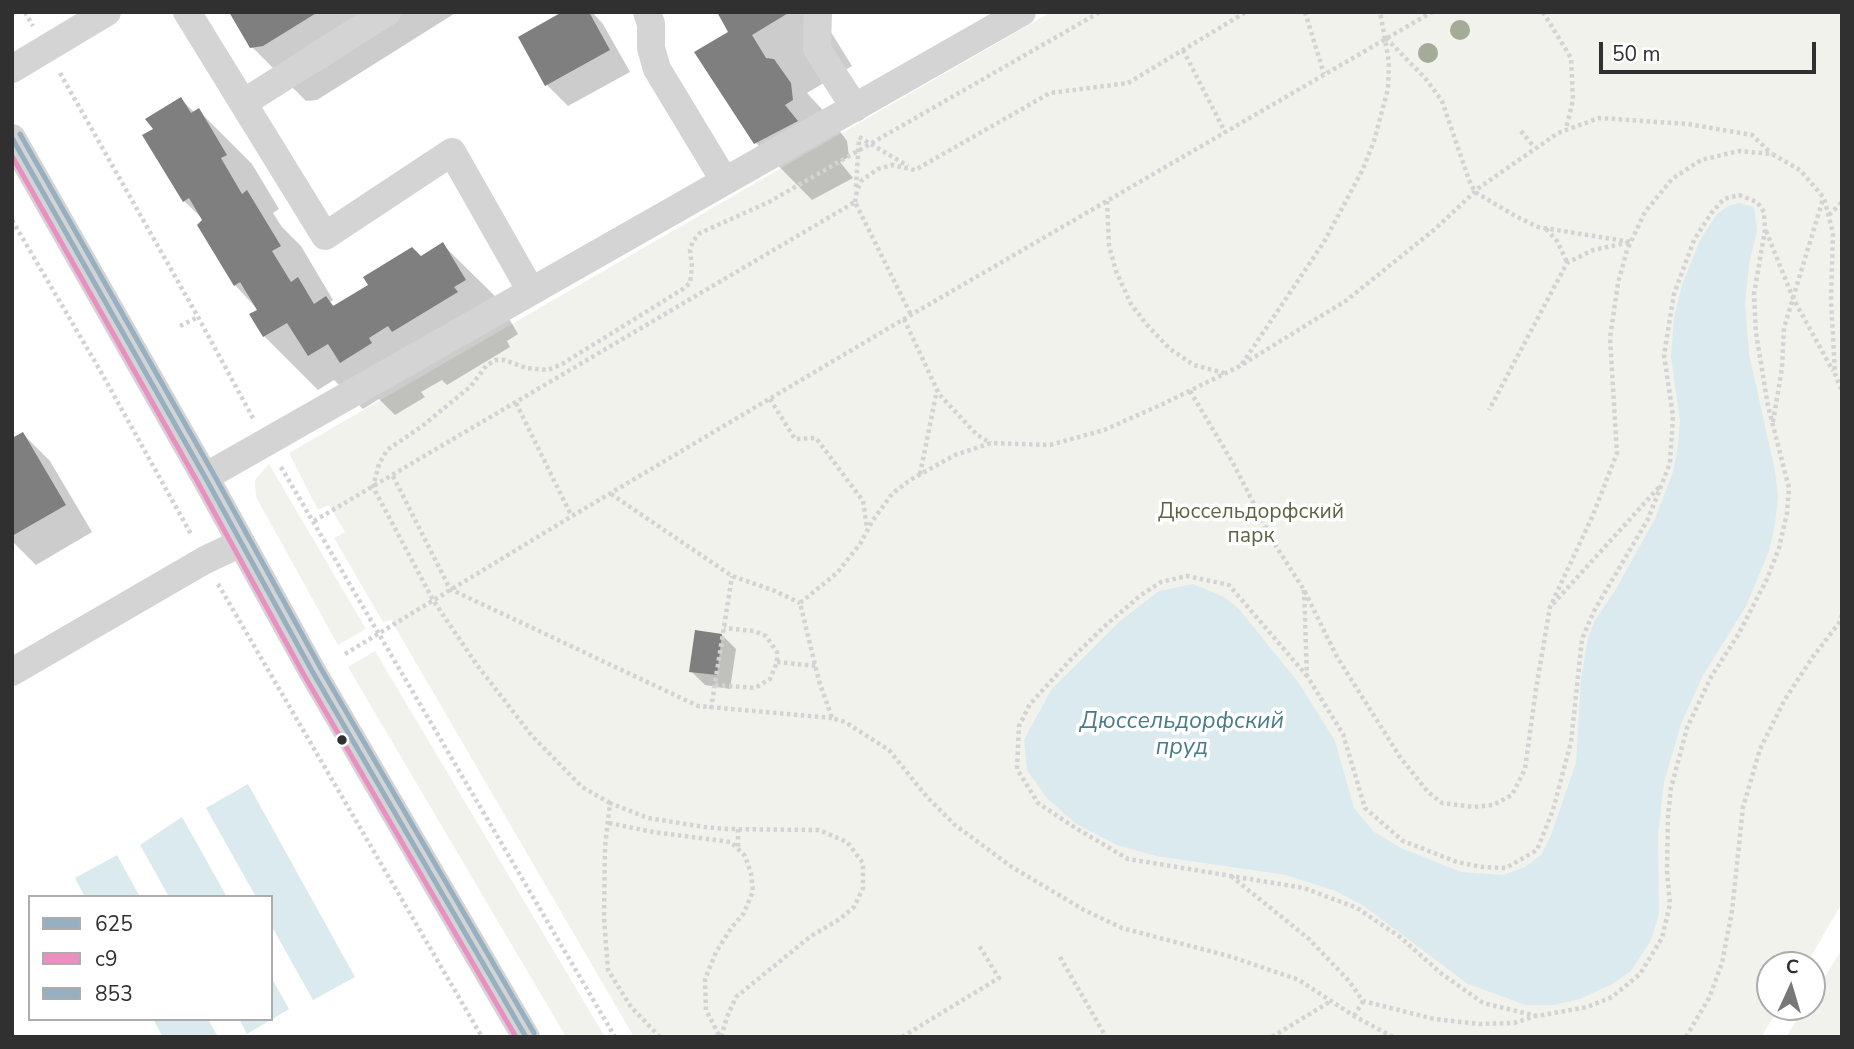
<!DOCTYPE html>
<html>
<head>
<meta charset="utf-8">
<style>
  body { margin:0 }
  #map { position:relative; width:1854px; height:1049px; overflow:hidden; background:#fff; font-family:"Nunito Sans",sans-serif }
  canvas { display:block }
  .frame { position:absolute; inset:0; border:14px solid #303030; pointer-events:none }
  .legend { position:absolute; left:28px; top:895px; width:245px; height:126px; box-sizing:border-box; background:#fff; border:2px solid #acacac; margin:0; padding:9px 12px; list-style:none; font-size:21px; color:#303030 }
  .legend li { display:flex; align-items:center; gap:14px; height:35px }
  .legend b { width:35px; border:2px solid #acacac }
  .north { position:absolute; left:1756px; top:951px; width:70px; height:70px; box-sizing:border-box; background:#fff; border:2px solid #acacac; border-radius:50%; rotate:4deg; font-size:19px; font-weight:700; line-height:28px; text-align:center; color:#303030 }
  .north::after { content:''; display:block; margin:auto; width:24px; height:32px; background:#787878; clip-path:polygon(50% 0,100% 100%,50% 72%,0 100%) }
  .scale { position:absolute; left:1599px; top:42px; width:217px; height:32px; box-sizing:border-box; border:4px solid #303030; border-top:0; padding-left:9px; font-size:21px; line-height:24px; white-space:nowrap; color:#303030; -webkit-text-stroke:5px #fff; paint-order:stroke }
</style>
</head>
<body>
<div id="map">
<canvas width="1854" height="1049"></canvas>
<div class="frame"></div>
<ul class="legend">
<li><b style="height:9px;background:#96afc1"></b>625</li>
<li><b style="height:9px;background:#ea8fc2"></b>с9</li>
<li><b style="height:9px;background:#96afc1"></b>853</li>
</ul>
<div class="north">С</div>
<div class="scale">50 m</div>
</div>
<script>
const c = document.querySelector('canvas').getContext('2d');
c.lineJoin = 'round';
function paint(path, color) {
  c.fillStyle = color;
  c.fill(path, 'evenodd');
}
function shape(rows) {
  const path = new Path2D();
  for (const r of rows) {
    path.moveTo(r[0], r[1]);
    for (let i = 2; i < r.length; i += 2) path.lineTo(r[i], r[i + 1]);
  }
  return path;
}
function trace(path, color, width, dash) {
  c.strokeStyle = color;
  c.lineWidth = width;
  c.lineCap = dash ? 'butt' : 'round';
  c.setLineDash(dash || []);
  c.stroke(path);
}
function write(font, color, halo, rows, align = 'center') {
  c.font = font + ' "Nunito Sans",sans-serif';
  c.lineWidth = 7;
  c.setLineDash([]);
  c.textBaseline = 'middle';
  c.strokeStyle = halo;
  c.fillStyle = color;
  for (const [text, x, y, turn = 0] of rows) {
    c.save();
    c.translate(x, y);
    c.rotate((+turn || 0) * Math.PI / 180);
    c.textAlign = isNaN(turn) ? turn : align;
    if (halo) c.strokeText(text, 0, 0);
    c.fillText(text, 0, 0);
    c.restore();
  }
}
paint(shape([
  [1051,12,1842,12,1842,903,1806,965,1770,965,1770,1007,1780,1007,1761,1037,634,1037,391,620,383,622,334,538,345,532,329,505,318,510,289,453],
  [269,464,366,629,338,645,256,497,255,480],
  [375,651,605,1037,566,1037,348,667],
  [1842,949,1842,1032,1839,1037,1786,1037,1805,1007,1812,1007,1812,997]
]), '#f1f2ec');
paint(shape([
  [1739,203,1754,207,1757,231,1749,264,1745,304,1749,354,1775,471,1778,496,1775,524,1769,551,1746,606,1702,677,1681,724,1664,782,1658,835,1659,914,1651,940,1631,971,1612,984,1580,999,1553,1005,1526,1005,1468,984,1364,906,1336,891,1286,875,1156,856,1117,845,1075,823,1047,798,1027,770,1024,740,1051,690,1120,621,1159,591,1193,584,1224,597,1238,608,1298,682,1335,741,1354,808,1374,832,1401,848,1461,872,1503,875,1525,867,1541,855,1551,835,1576,763,1581,678,1588,638,1594,622,1616,589,1655,519,1673,472,1678,446,1680,421,1671,356,1674,318,1682,285,1700,240,1717,214,1728,206],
  [248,784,355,977,313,1000,271,925,271,897,256,897,206,808],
  [182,817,227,897,169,897,140,845],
  [117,855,140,897,85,897,75,878],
  [271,977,289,1009,247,1034,239,1019,271,1019],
  [153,1019,208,1019,218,1037,163,1037]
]), '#dbeaee');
paint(shape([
  [231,12,457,12,317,100,306,101,252,47],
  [566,12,592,12,603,24,630,72,568,106,547,85,520,38],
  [719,12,823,12,821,16,852,66,807,93,830,118,847,141,849,157,840,162,853,178,812,200,756,143,731,32],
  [181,99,194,112,198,110,252,164,279,209,273,213,282,227,301,246,333,300,330,302,335,307,443,245,497,298,518,334,507,341,510,347,447,385,442,380,421,392,425,397,395,415,379,399,363,409,334,380,318,390,264,336,259,311,235,285,204,220,184,201,155,130],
  [23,434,50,461,92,532,36,565,12,541,12,440],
  [722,635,736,649,730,689,705,685,691,671]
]), '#0003');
paint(shape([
  [229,12,318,12,263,46,250,48],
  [562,12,589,12,610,50,545,86,518,37],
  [717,12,790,12,752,35,766,58,774,59,791,83,793,100,785,105,798,121,754,144,694,52,728,32],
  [181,97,191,113,199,108,227,155,221,158,242,194,247,190,281,246,272,251,291,282,298,277,314,304,326,296,333,306,368,285,363,277,412,247,421,256,443,242,466,280,454,287,458,292,392,332,388,326,369,338,372,343,340,363,328,344,308,356,287,323,263,337,249,314,257,310,240,282,234,286,197,225,202,220,189,198,183,202,142,135,153,129,145,119],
  [23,432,66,505,12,536,12,438],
  [695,630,722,634,717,675,689,672]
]), '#7f7f7f');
trace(shape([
  [25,12,33,26],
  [1305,12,1324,74],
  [1543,12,1571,58,1573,100,1566,129],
  [1386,38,1425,78,1442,101,1469,180,1475,192,1517,217,1538,227,1631,242,1593,250,1567,263,1489,410],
  [1183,50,1225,132],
  [60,73,198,317,254,420],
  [1521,131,1534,147],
  [859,137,908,166],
  [856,187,859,138],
  [1107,201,1109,246,1116,271,1131,304,1147,325,1170,349,1194,365,1224,373],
  [855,202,857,190,862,180,878,169,892,165,915,170,1050,93,1128,83,1246,12],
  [1829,215,1842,202],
  [12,220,101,372,192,536],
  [1546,229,1557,241,1567,262],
  [1766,231,1793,298,1833,371],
  [904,319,939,394,977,435,991,443],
  [180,326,198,317],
  [1242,364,1324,242,1363,169,1374,141,1388,89,1389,62,1380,12],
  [1190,391,1233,463,1274,543,1304,590,1337,657,1400,757,1428,792,1442,803,1474,807,1493,805,1512,795,1525,769,1536,689,1550,607,1593,515,1617,453,1610,338,1618,283,1627,250,1645,212,1672,179,1701,160,1739,151,1772,154,1800,170,1824,198,1833,233,1831,300,1835,374,1842,391],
  [770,399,795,439,816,438,863,501,867,528],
  [516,403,571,515],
  [1773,422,1782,368,1784,328,1823,199],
  [281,467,615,1037],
  [920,474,937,390],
  [393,476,450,589,698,706,832,718],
  [611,494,732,576,775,591,800,603],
  [314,521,855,202,911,315],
  [218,584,482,1037],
  [1304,590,1307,676,1343,734,1365,808,1403,841,1457,862,1482,867,1506,868,1537,850,1553,810,1571,742,1582,639,1594,611,1648,519,1670,463,1673,416,1664,355,1674,294,1694,240,1712,212,1724,199,1739,195,1757,202,1764,212,1765,230,1754,294,1756,333,1768,406,1789,488,1787,513,1779,548,1767,579,1738,635,1711,677,1687,728,1671,788,1668,816,1667,871,1670,904,1662,938,1640,974,1612,997,1587,1007,1537,1016,1483,1003,1442,974,1400,937,1357,908,1304,888,1128,859,1074,827,1038,803,1017,769,1019,726,1030,704,1073,657,1107,624,1141,595,1161,582,1187,576,1229,585,1307,676],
  [1553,604,1660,486],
  [345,654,572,516,904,319,1432,12],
  [777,662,816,666],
  [715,685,755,688,770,679,777,662,777,652,766,636,754,631,724,628],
  [711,709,732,576],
  [610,803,582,787,532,736,477,665,433,600,373,487,379,464,387,450,421,427,471,386,486,366,495,360,505,360,526,368,548,370,562,364,683,289,690,283,692,267,690,250,693,241,700,233,769,202,1100,12],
  [609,823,653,832,731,842,745,856,751,873,753,891,744,913,732,927,716,952,705,979,706,1010,720,1037],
  [738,829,738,848],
  [1231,876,1309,939,1349,981,1363,1001,1434,1019,1479,1024,1514,1023,1535,1016],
  [1060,957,1106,1037],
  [1354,1016,1363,1001],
  [660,1037,631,1007,608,970,604,918,605,847,610,803,648,818,704,827,727,829,819,830,847,842,863,863,863,888,854,907,840,919,811,936,736,997,727,1017,721,1037],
  [902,1037,999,978,978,944],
  [1272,1037,1331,1001],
  [1393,1037,1354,1016,1299,980,1232,957,1122,928,1084,910,1012,867,955,825,927,797,889,750,845,722,832,718,819,681,800,603,837,573,860,544,873,520,892,494,910,480,955,455,991,443,1050,445,1104,430,1163,404,1240,366,1347,300,1435,229,1480,187,1558,133,1599,118,1688,124,1752,135,1772,154],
  [1686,1037,1709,998,1722,963,1732,911,1743,807,1760,749,1784,701,1812,658,1839,623,1842,615]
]), '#d3d3d3', 4.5, [3.5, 3.5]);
trace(shape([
  [187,12,325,236,452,152,531,291],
  [647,12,651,24,651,48,657,69,724,180],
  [818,12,817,49,855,108],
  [12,69,107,12],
  [243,103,387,12],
  [12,138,205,477,312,671,526,1037],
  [205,477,1022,12],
  [12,672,205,560,241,543]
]), '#d4d4d4', 28);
trace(shape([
  [12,138,205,477,312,671,526,1037]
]), '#96afc1', 5);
trace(shape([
  [12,156,197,481,304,675,516,1037]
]), '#ea8fc2', 5);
trace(shape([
  [20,134,213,473,320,667,534,1033]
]), '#96afc1', 5);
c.fillStyle = '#a4ab97';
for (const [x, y] of [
  [1460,30],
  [1428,53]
]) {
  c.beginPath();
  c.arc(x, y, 10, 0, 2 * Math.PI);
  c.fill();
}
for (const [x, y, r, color] of [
  [342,740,6,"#303030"]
]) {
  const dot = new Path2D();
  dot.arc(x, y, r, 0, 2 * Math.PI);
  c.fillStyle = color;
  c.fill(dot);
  trace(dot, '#fff', 2.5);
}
write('21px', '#5a6642', '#fff', [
  ["Дюссельдорфский",1251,513],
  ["парк",1251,537]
]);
write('italic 23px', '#477c89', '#fff', [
  ["Дюссельдорфский",1182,722],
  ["пруд",1182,748]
]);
</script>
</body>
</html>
